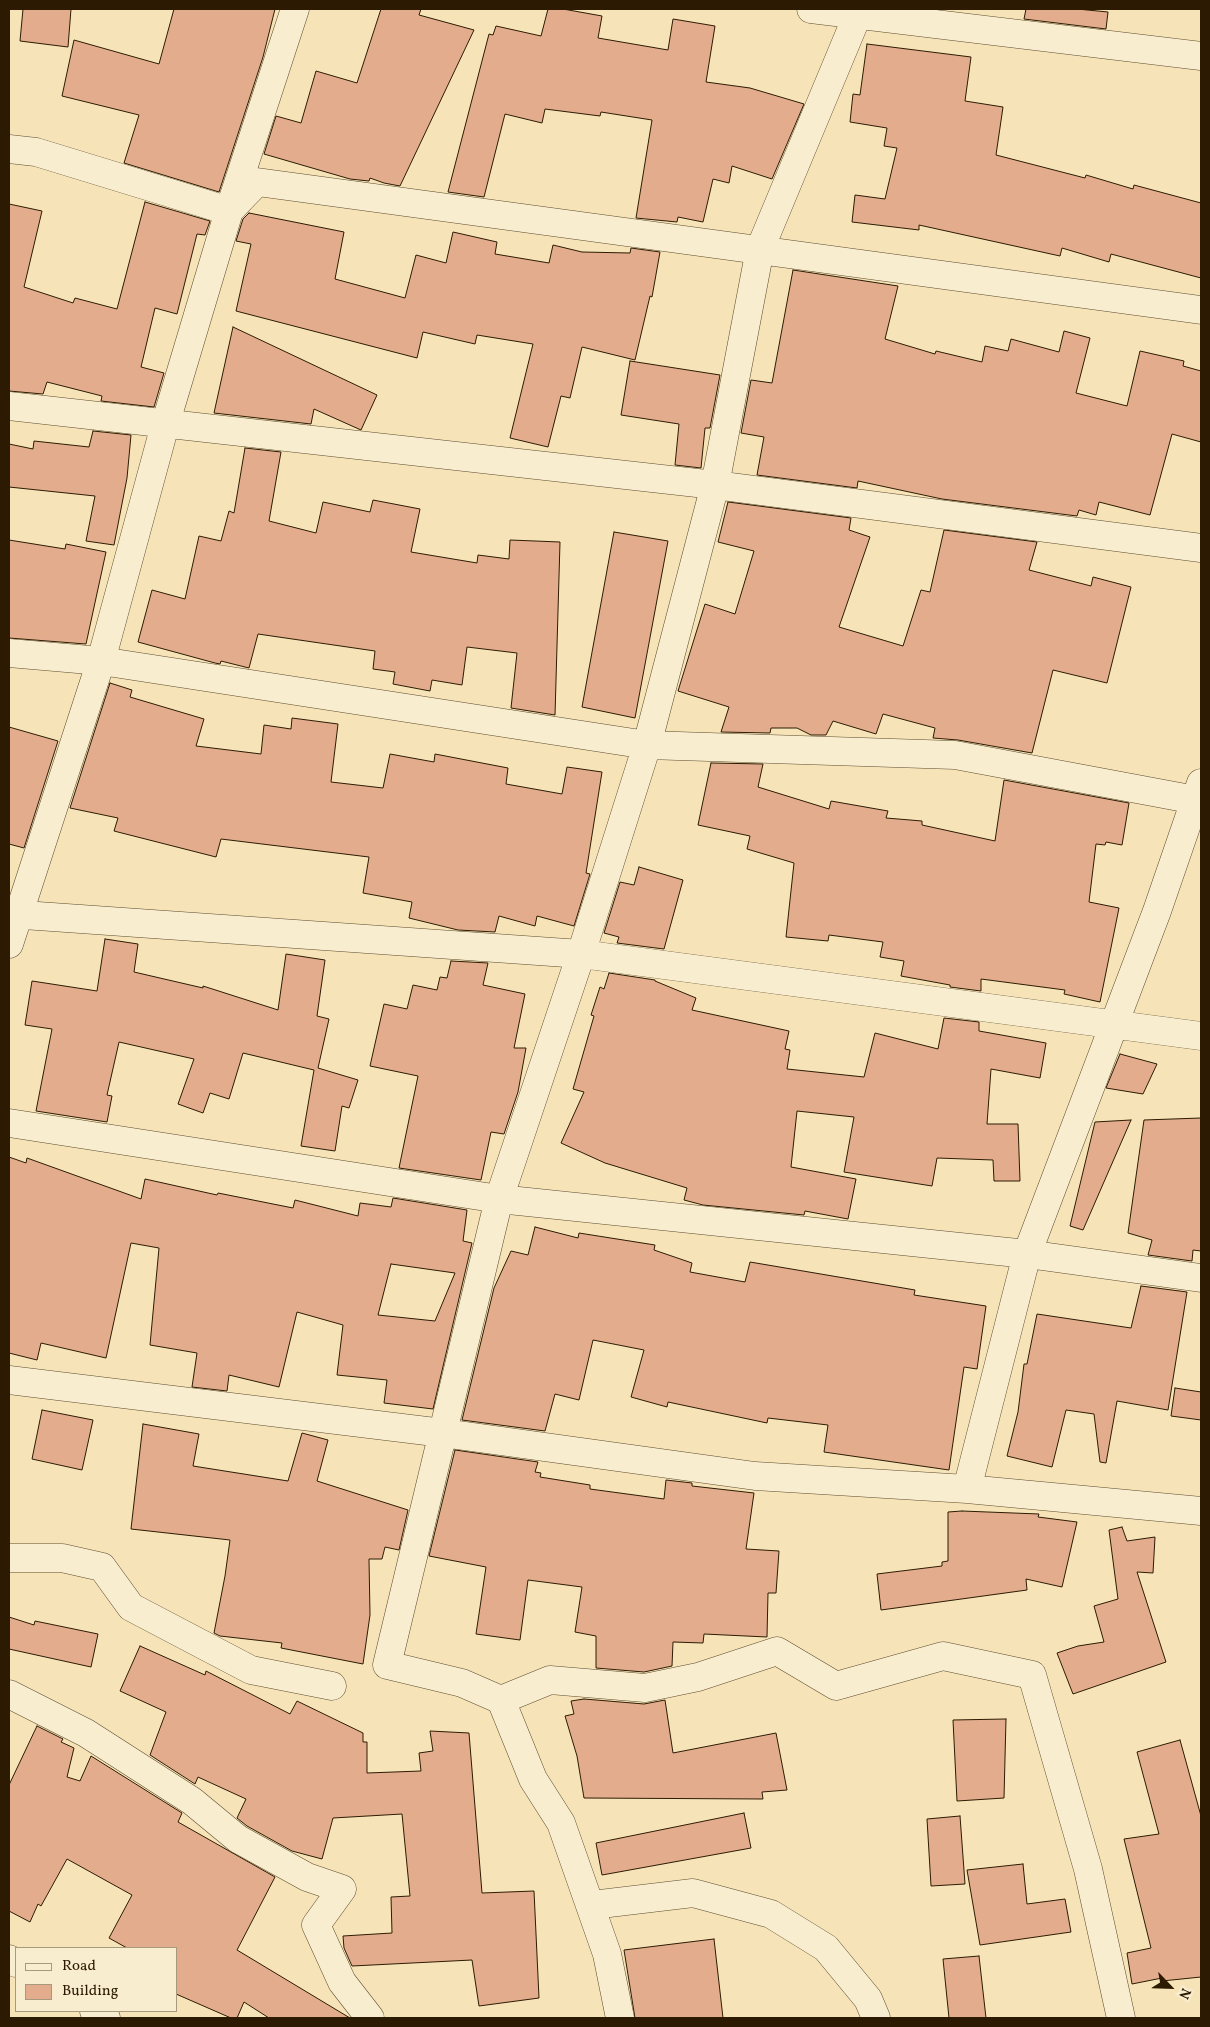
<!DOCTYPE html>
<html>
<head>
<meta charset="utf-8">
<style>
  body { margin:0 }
  #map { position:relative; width:1210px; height:2027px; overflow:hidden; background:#f6e3b7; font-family:Vollkorn,serif }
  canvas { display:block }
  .frame { position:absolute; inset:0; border:10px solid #2c1b02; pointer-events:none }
  .legend { position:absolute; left:15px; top:1947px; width:162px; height:65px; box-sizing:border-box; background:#f9edd0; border:1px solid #a7997e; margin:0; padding:6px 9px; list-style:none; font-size:15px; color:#2c1b02 }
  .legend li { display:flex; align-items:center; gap:10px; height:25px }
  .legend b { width:25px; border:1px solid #a7997e }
  .north { position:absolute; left:1145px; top:1962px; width:50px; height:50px; -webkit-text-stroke:4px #f9edd0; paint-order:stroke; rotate:114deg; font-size:14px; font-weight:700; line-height:20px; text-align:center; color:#2c1b02 }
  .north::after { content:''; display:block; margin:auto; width:18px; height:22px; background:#2c1b02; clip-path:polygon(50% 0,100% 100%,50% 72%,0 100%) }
</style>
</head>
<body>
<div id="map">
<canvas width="1210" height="2027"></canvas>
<div class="frame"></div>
<ul class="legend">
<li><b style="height:6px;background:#f9edd0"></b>Road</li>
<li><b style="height:14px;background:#e3ad8d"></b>Building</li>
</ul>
<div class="north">N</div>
</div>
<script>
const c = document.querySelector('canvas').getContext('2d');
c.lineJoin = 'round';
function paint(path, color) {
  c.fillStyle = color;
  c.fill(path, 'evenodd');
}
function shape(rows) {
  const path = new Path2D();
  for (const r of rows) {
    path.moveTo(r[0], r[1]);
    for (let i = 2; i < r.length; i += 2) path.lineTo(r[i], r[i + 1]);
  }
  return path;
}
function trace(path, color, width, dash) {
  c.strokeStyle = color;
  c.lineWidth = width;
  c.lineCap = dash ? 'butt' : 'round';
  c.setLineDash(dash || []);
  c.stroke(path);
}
const building = shape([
  [23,9,71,9,68,47,20,41,23,9],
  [174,9,275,9,263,57,219,192,124,163,139,115,62,96,74,40,159,64,174,9],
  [381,9,421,9,419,15,474,30,400,186,384,183,370,178,369,181,350,179,264,154,276,116,301,123,316,71,357,83,381,9],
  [548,9,563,9,602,16,598,38,668,50,673,19,715,26,706,82,750,88,804,104,772,179,732,166,729,183,713,179,703,222,678,217,677,222,636,218,652,120,601,112,600,116,545,109,542,123,505,114,484,197,448,192,489,34,493,35,496,26,541,36,548,9],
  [1026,9,1077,9,1108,12,1106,29,1024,19,1026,9],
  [867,44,971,57,965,101,1003,107,996,155,1085,178,1086,175,1133,189,1134,185,1201,203,1201,278,1111,254,1109,262,1062,248,1060,256,919,225,919,230,852,222,855,195,885,199,897,148,884,146,887,128,850,122,853,94,860,95,867,44],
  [145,202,210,221,205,235,197,234,177,314,155,308,141,367,164,373,154,407,101,401,102,396,47,382,43,394,9,391,9,204,42,211,24,287,73,303,75,298,117,309,145,202],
  [249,213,344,232,335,279,405,298,416,255,446,263,453,232,497,242,495,254,549,263,553,245,582,252,630,253,631,248,660,252,652,297,650,296,635,360,582,347,570,398,561,396,548,447,510,438,533,344,477,335,475,344,423,332,417,358,236,311,251,244,236,241,243,219,249,213],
  [793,270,898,286,885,339,935,354,936,351,982,362,985,346,1008,351,1011,339,1059,352,1064,331,1090,338,1076,393,1127,406,1140,351,1184,361,1183,366,1201,371,1201,442,1172,434,1150,515,1099,502,1096,515,1079,510,1077,516,942,499,858,481,857,488,757,475,764,437,741,433,751,380,772,383,793,270],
  [233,327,377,395,361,430,314,409,311,424,214,413,233,327],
  [630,361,720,375,710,428,705,428,701,468,675,465,679,424,621,415,630,361],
  [93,431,131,435,127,478,114,545,86,541,95,496,9,487,9,444,33,449,34,441,89,447,93,431],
  [245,448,281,452,269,521,316,533,323,502,370,512,373,500,420,509,411,552,477,563,478,555,509,559,510,540,560,542,555,715,511,708,517,653,467,647,462,685,432,680,430,691,393,684,395,672,373,669,375,651,258,634,249,668,221,661,220,664,215,663,138,642,152,590,185,599,199,536,221,541,229,511,234,513,245,448],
  [728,502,851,518,849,530,870,537,839,627,903,646,921,590,930,592,944,530,1037,542,1029,570,1091,586,1093,577,1131,587,1107,683,1053,670,1032,753,958,740,933,738,935,728,883,714,876,734,833,721,826,735,811,735,797,728,771,728,770,733,721,732,729,707,678,691,705,604,735,614,754,551,718,542,728,502],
  [614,532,668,541,635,718,582,707,614,532],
  [9,540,65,549,66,544,106,552,86,644,9,638,9,540],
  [110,683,132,690,130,697,204,719,196,746,261,754,264,725,291,729,292,718,338,724,331,782,383,788,390,754,434,762,435,754,508,768,506,784,562,794,567,767,602,772,586,873,590,874,574,926,537,916,535,926,499,916,495,932,458,930,409,918,412,902,363,893,369,857,221,839,216,857,114,831,118,818,70,808,110,683],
  [9,727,58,741,24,848,9,844,9,727],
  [711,763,763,764,758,787,829,809,831,801,888,811,886,818,922,821,922,825,995,841,1004,780,1129,803,1122,845,1106,842,1105,845,1096,844,1089,902,1119,908,1100,1002,1064,994,1065,990,981,979,981,991,950,987,950,985,901,976,904,961,880,957,883,942,829,935,828,941,786,937,794,863,747,849,750,836,698,825,711,763],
  [639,867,683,880,664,949,617,943,619,937,604,933,620,882,634,885,639,867],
  [105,939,138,944,134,972,203,988,203,986,278,1010,286,954,325,960,317,1016,329,1019,318,1068,358,1080,349,1108,342,1106,335,1151,301,1146,314,1070,243,1053,229,1099,210,1093,203,1113,178,1104,194,1059,119,1042,107,1095,112,1096,107,1122,36,1111,52,1029,25,1025,32,981,97,991,105,939],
  [451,961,488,963,483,985,525,994,514,1048,526,1048,518,1092,504,1134,491,1132,481,1180,399,1168,418,1076,370,1066,384,1004,407,1009,413,985,437,990,440,977,447,978,451,961],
  [609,973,655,980,655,981,696,998,692,1010,789,1031,785,1049,790,1050,787,1069,864,1077,875,1033,938,1049,944,1018,979,1022,979,1031,1046,1043,1040,1078,991,1069,987,1124,1018,1124,1020,1181,994,1181,993,1160,937,1158,932,1186,844,1172,854,1117,797,1111,791,1167,856,1179,848,1219,805,1211,804,1215,703,1205,684,1200,687,1188,605,1163,561,1143,584,1092,573,1089,594,1016,591,1015,600,987,604,989,609,973],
  [1120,1054,1157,1064,1143,1094,1106,1088,1120,1054],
  [1201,1118,1201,1251,1193,1250,1192,1261,1148,1255,1152,1240,1128,1233,1144,1120,1201,1118],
  [1131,1120,1083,1230,1070,1226,1095,1122,1131,1120],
  [9,1157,26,1163,27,1158,141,1199,145,1179,217,1195,218,1193,293,1208,295,1200,358,1216,360,1203,391,1207,393,1198,467,1210,463,1241,472,1243,433,1409,384,1403,387,1380,337,1375,343,1325,297,1312,279,1387,229,1375,227,1391,192,1387,197,1353,150,1345,159,1248,131,1243,106,1358,41,1343,37,1360,9,1353,9,1157],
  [391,1264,455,1273,435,1321,378,1315,391,1264],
  [535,1227,578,1238,579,1233,655,1245,654,1250,692,1263,690,1272,745,1282,750,1262,915,1290,914,1295,986,1306,977,1369,964,1367,949,1470,824,1452,828,1425,768,1418,767,1423,668,1402,667,1407,631,1397,644,1350,593,1340,579,1400,555,1394,545,1431,462,1420,494,1288,511,1251,528,1255,535,1227],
  [1141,1286,1187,1292,1168,1410,1117,1401,1106,1463,1100,1462,1094,1414,1066,1410,1052,1467,1007,1456,1018,1412,1024,1364,1027,1364,1037,1314,1131,1328,1141,1286],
  [1175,1388,1201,1392,1201,1420,1171,1416,1175,1388],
  [42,1410,93,1420,82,1470,32,1459,42,1410],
  [143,1424,199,1434,193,1466,288,1481,302,1433,328,1440,317,1481,408,1510,399,1550,385,1547,382,1559,369,1559,370,1615,363,1664,281,1648,282,1643,220,1636,214,1633,225,1576,230,1540,131,1529,143,1424],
  [455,1450,538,1462,535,1472,541,1473,540,1477,590,1485,590,1489,664,1499,666,1480,692,1483,692,1486,754,1493,746,1549,779,1551,776,1593,768,1593,767,1637,704,1634,703,1643,673,1642,672,1666,644,1672,596,1668,596,1636,575,1632,582,1587,528,1580,520,1640,476,1634,486,1567,429,1556,455,1450],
  [962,1511,1039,1514,1038,1517,1077,1522,1062,1587,1026,1579,1027,1590,881,1610,877,1574,942,1566,942,1562,948,1561,948,1512,962,1511],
  [1122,1527,1127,1541,1155,1537,1153,1573,1137,1572,1166,1662,1073,1694,1057,1653,1078,1646,1104,1642,1094,1606,1118,1599,1109,1530,1122,1527],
  [9,1617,34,1625,35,1621,98,1634,91,1667,9,1649,9,1617],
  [140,1646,205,1675,206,1671,290,1714,297,1701,363,1733,363,1742,367,1742,367,1773,421,1771,419,1753,433,1751,430,1731,469,1733,482,1893,534,1891,539,1998,479,2006,472,1960,352,1966,344,1948,343,1936,392,1933,391,1897,410,1896,402,1814,333,1818,322,1859,292,1851,247,1826,237,1818,246,1799,198,1777,195,1784,150,1755,166,1712,120,1691,140,1646],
  [584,1699,644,1704,665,1700,673,1753,776,1733,787,1790,762,1792,763,1799,584,1798,577,1756,565,1716,574,1714,571,1701,584,1699],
  [1006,1719,1004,1798,957,1801,953,1720,1006,1719],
  [37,1726,63,1739,61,1742,74,1748,67,1777,80,1781,91,1756,182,1813,178,1822,275,1877,237,1950,350,2018,269,2018,244,2002,237,2018,231,2018,176,1994,176,1948,127,1948,109,1938,132,1895,67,1859,41,1906,38,1904,30,1922,9,1911,9,1785,37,1726],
  [1180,1740,1201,1816,1201,1977,1162,1981,1162,1978,1132,1984,1127,1953,1151,1948,1124,1839,1159,1834,1137,1752,1180,1740],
  [744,1813,751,1848,602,1875,596,1843,744,1813],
  [960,1816,965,1884,931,1886,927,1819,960,1816],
  [1023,1864,1027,1904,1065,1899,1071,1932,980,1945,967,1870,1023,1864],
  [714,1939,723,2018,635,2018,624,1950,714,1939],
  [979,1956,986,2018,949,2018,943,1959,979,1956]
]);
paint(building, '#e3ad8d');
trace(building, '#2c1b02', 1);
const minor = shape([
  [811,9,1201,56],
  [860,9,760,249,715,485,647,745,581,954,499,1199,387,1665,462,1683,501,1700,550,1680,645,1688,698,1677,777,1651,836,1686,943,1656,1032,1675,1088,1869,1121,2018],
  [9,149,36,152,229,211,257,182,1201,310],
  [9,406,715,485,1201,548],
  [9,653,101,661,647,745,955,755,1201,801],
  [9,914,581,954,1201,1036],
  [9,944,101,661,165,425,229,211,295,9],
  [9,1123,499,1199,1027,1254,1201,1278],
  [9,1380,443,1433,755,1476,967,1489,1201,1511],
  [967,1489,1027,1254,1157,911,1201,783],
  [9,1558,62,1558,102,1567,131,1607,251,1670,332,1686],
  [9,1694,86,1733,192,1801,238,1839,307,1877,342,1889,316,1925,342,1982,370,2018],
  [501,1700,533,1779,561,1823,607,1954,620,2018],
  [592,1905,693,1893,771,1914,826,1948,868,1999,876,2018],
  [9,1959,16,1963],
  [94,2011,106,2018]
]);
trace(minor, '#5e4d2f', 29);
trace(minor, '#f9edd0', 28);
</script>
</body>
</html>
